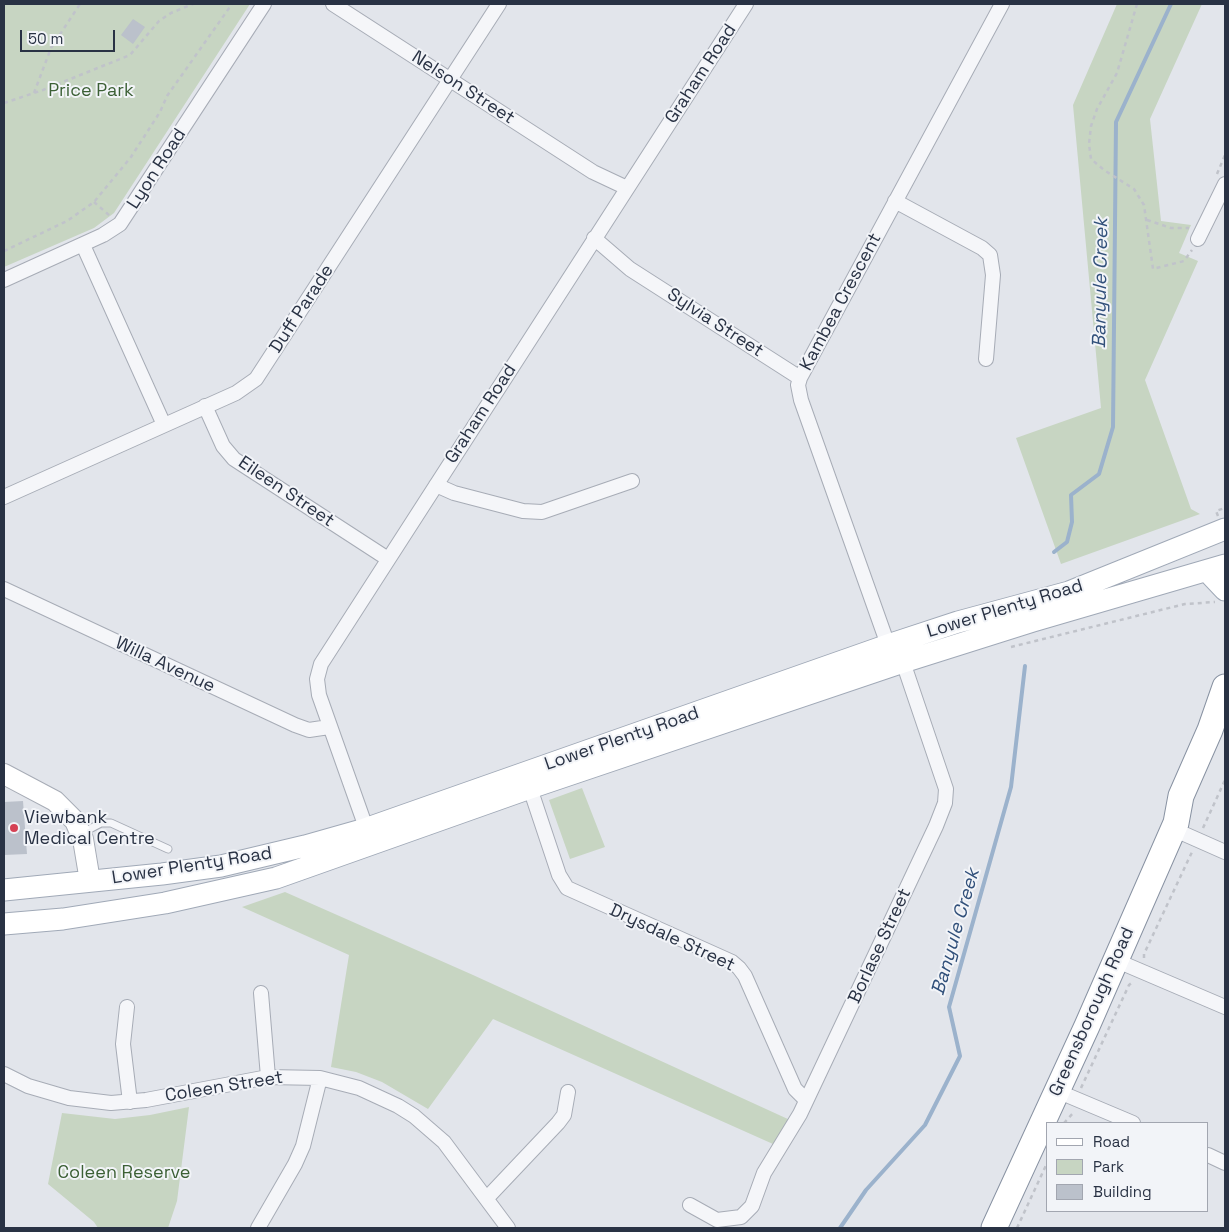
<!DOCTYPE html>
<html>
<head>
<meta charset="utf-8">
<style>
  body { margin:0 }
  #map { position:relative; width:1229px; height:1232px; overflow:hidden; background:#e2e5eb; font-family:"Space Grotesk",sans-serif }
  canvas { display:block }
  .frame { position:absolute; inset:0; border:5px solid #293244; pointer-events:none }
  .legend { position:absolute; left:1046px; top:1122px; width:162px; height:90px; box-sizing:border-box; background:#f2f4f8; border:1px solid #a2a6b0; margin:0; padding:6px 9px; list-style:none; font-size:15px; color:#293244 }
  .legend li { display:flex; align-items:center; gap:10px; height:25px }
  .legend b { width:25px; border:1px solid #a2a6b0 }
  .scale { position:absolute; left:20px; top:30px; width:95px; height:22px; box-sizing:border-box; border:2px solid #293244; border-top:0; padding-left:6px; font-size:15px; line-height:18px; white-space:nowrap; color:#293244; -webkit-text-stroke:4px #f2f4f8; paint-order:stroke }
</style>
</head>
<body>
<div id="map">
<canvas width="1229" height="1232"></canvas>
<div class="frame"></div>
<ul class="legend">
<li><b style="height:6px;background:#fff"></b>Road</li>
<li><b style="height:14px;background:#c7d5c2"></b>Park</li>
<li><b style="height:14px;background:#bbc1cb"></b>Building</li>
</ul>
<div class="scale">50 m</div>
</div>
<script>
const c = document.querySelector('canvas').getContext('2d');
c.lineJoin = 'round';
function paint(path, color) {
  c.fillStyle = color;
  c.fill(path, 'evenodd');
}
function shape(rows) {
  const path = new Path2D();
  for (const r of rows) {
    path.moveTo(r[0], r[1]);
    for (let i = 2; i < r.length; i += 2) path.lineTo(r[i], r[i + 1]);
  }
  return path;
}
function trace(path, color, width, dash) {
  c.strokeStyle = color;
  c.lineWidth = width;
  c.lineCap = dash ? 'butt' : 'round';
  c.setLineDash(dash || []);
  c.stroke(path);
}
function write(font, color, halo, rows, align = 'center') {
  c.font = font + ' "Space Grotesk",sans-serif';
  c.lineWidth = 4;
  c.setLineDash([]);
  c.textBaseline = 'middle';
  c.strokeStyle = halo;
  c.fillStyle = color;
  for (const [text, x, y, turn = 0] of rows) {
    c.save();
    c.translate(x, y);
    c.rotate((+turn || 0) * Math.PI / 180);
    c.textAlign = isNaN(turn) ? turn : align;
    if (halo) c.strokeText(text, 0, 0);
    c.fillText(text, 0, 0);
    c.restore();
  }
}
paint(shape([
  [4,4,250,4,114,213,94,228,4,267],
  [1117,4,1202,4,1150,119,1161,221,1191,225,1179,253,1198,261,1145,380,1191,509,1200,514,1061,564,1016,438,1101,408,1073,105],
  [582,788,605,847,570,859,549,800],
  [285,892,473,975,790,1120,773,1144,493,1019,428,1109,382,1082,356,1072,331,1067,349,955,242,907],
  [189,1107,177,1201,168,1228,98,1228,94,1222,48,1184,62,1113,115,1119,150,1115]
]), '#c7d5c2');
trace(shape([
  [1054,552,1067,542,1072,522,1071,495,1099,474,1113,427,1116,122,1171,4],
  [840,1228,866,1190,925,1125,960,1056,949,1007,1011,787,1025,666]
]), '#9bb2cc', 4);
paint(shape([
  [133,19,145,27,133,44,121,35],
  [23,801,27,854,4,855,4,802]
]), '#bbc1cb');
const lane = shape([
  [82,833,101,823,111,823,168,849]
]);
const street = shape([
  [333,4,593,172,627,188],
  [895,201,982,248,990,255,993,275,986,359],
  [594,238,630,269,800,378],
  [1198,239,1225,184],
  [83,245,164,425],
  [4,280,103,235,120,224,264,4],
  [205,406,223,446,234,459,388,559],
  [436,485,454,493,523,511,542,512,632,481],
  [4,497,236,393,256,379,499,4],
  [4,589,295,725,309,730,329,727],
  [888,645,801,400,798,385,800,378,1002,4],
  [530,788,559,875,567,888,732,962,739,968,745,976,795,1089,806,1100],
  [1173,829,1225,852],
  [369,836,319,695,317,679,321,664,746,4],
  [1115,960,1225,1007],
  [261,993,268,1077],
  [127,1007,123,1044,130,1102],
  [4,1074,28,1086,69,1098,111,1103,146,1100,268,1077,320,1078,359,1088,398,1106,414,1116,444,1142,508,1228],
  [1057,1091,1133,1123],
  [1208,1155,1225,1163],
  [487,1198,558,1123,564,1115,568,1092],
  [690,1205,717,1220,741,1217,752,1206,764,1173,800,1114,936,826,945,803,946,789,903,662],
  [258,1228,295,1164,303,1146,320,1078]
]);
const secondary = shape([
  [4,774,55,801,75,821,83,839,90,881]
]);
const primary = shape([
  [1207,571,1225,590],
  [4,890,162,874,221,866,305,846,365,829,888,645,958,622,1069,592,1225,529],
  [4,924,63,919,165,903,276,878,530,788,903,662,1033,621,1225,565]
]);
const highway = shape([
  [994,1228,1087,1026,1176,823,1181,796,1210,730,1225,687]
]);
trace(lane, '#a7acb6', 9);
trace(street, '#a7acb6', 16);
trace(secondary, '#a7acb6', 22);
trace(primary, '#a0a9b7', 23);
trace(highway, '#8892a2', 27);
trace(shape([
  [1137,4,1117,73,1097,109,1091,126,1089,144,1091,159,1104,170,1134,189,1144,205,1153,269,1184,261,1192,250],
  [34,93,51,48,80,4],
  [4,103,43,90,130,55,159,21,171,13,193,4],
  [1217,174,1225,155],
  [94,202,110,216],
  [1147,220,1171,228,1189,228],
  [4,251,67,221,94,202,131,157,160,112,167,96,232,4],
  [1218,516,1216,511,1225,508],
  [1011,647,1185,604,1215,602],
  [1203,828,1225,780],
  [1144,958,1144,954,1192,852],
  [1081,1088,1129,985,1134,981],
  [1064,1123,1074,1112],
  [1017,1228,1048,1161]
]), '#c0c3ca', 2.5, [4, 4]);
trace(lane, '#f5f6f9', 7);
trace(street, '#f5f6f9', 14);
trace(secondary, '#fff', 20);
trace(primary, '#fff', 21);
trace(highway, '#fff', 25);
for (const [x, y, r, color] of [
  [14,828,5,"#d54154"]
]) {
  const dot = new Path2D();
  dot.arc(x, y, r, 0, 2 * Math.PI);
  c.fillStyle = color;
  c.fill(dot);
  trace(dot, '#f2f4f8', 2);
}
write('18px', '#293244', '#f2f4f8', [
  ["Graham Road",701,74,-57],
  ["Nelson Street",463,88,33],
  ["Lyon Road",157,169,-57],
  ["Kambea Crescent",841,302,-62],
  ["Duff Parade",302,309,-57],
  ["Sylvia Street",715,323,33],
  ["Graham Road",481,414,-57],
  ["Eileen Street",286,492,34],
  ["Lower Plenty Road",1005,609,-17],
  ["Willa Avenue",165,665,25],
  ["Lower Plenty Road",622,739,-19],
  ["Lower Plenty Road",192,866,-9],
  ["Drysdale Street",672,938,25],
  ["Borlase Street",880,946,-65],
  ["Greensborough Road",1092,1012,-66],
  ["Coleen Street",224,1087,-9]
]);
write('18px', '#3c6035', '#f2f4f8', [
  ["Price Park",91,91],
  ["Coleen Reserve",124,1173]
]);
write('18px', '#293244', '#f2f4f8', [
  ["Viewbank",24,818],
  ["Medical Centre",24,839]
], 'left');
write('italic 19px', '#31507a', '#f2f4f8', [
  ["Banyule Creek",1101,283,-89],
  ["Banyule Creek",956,932,-74]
]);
</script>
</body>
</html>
